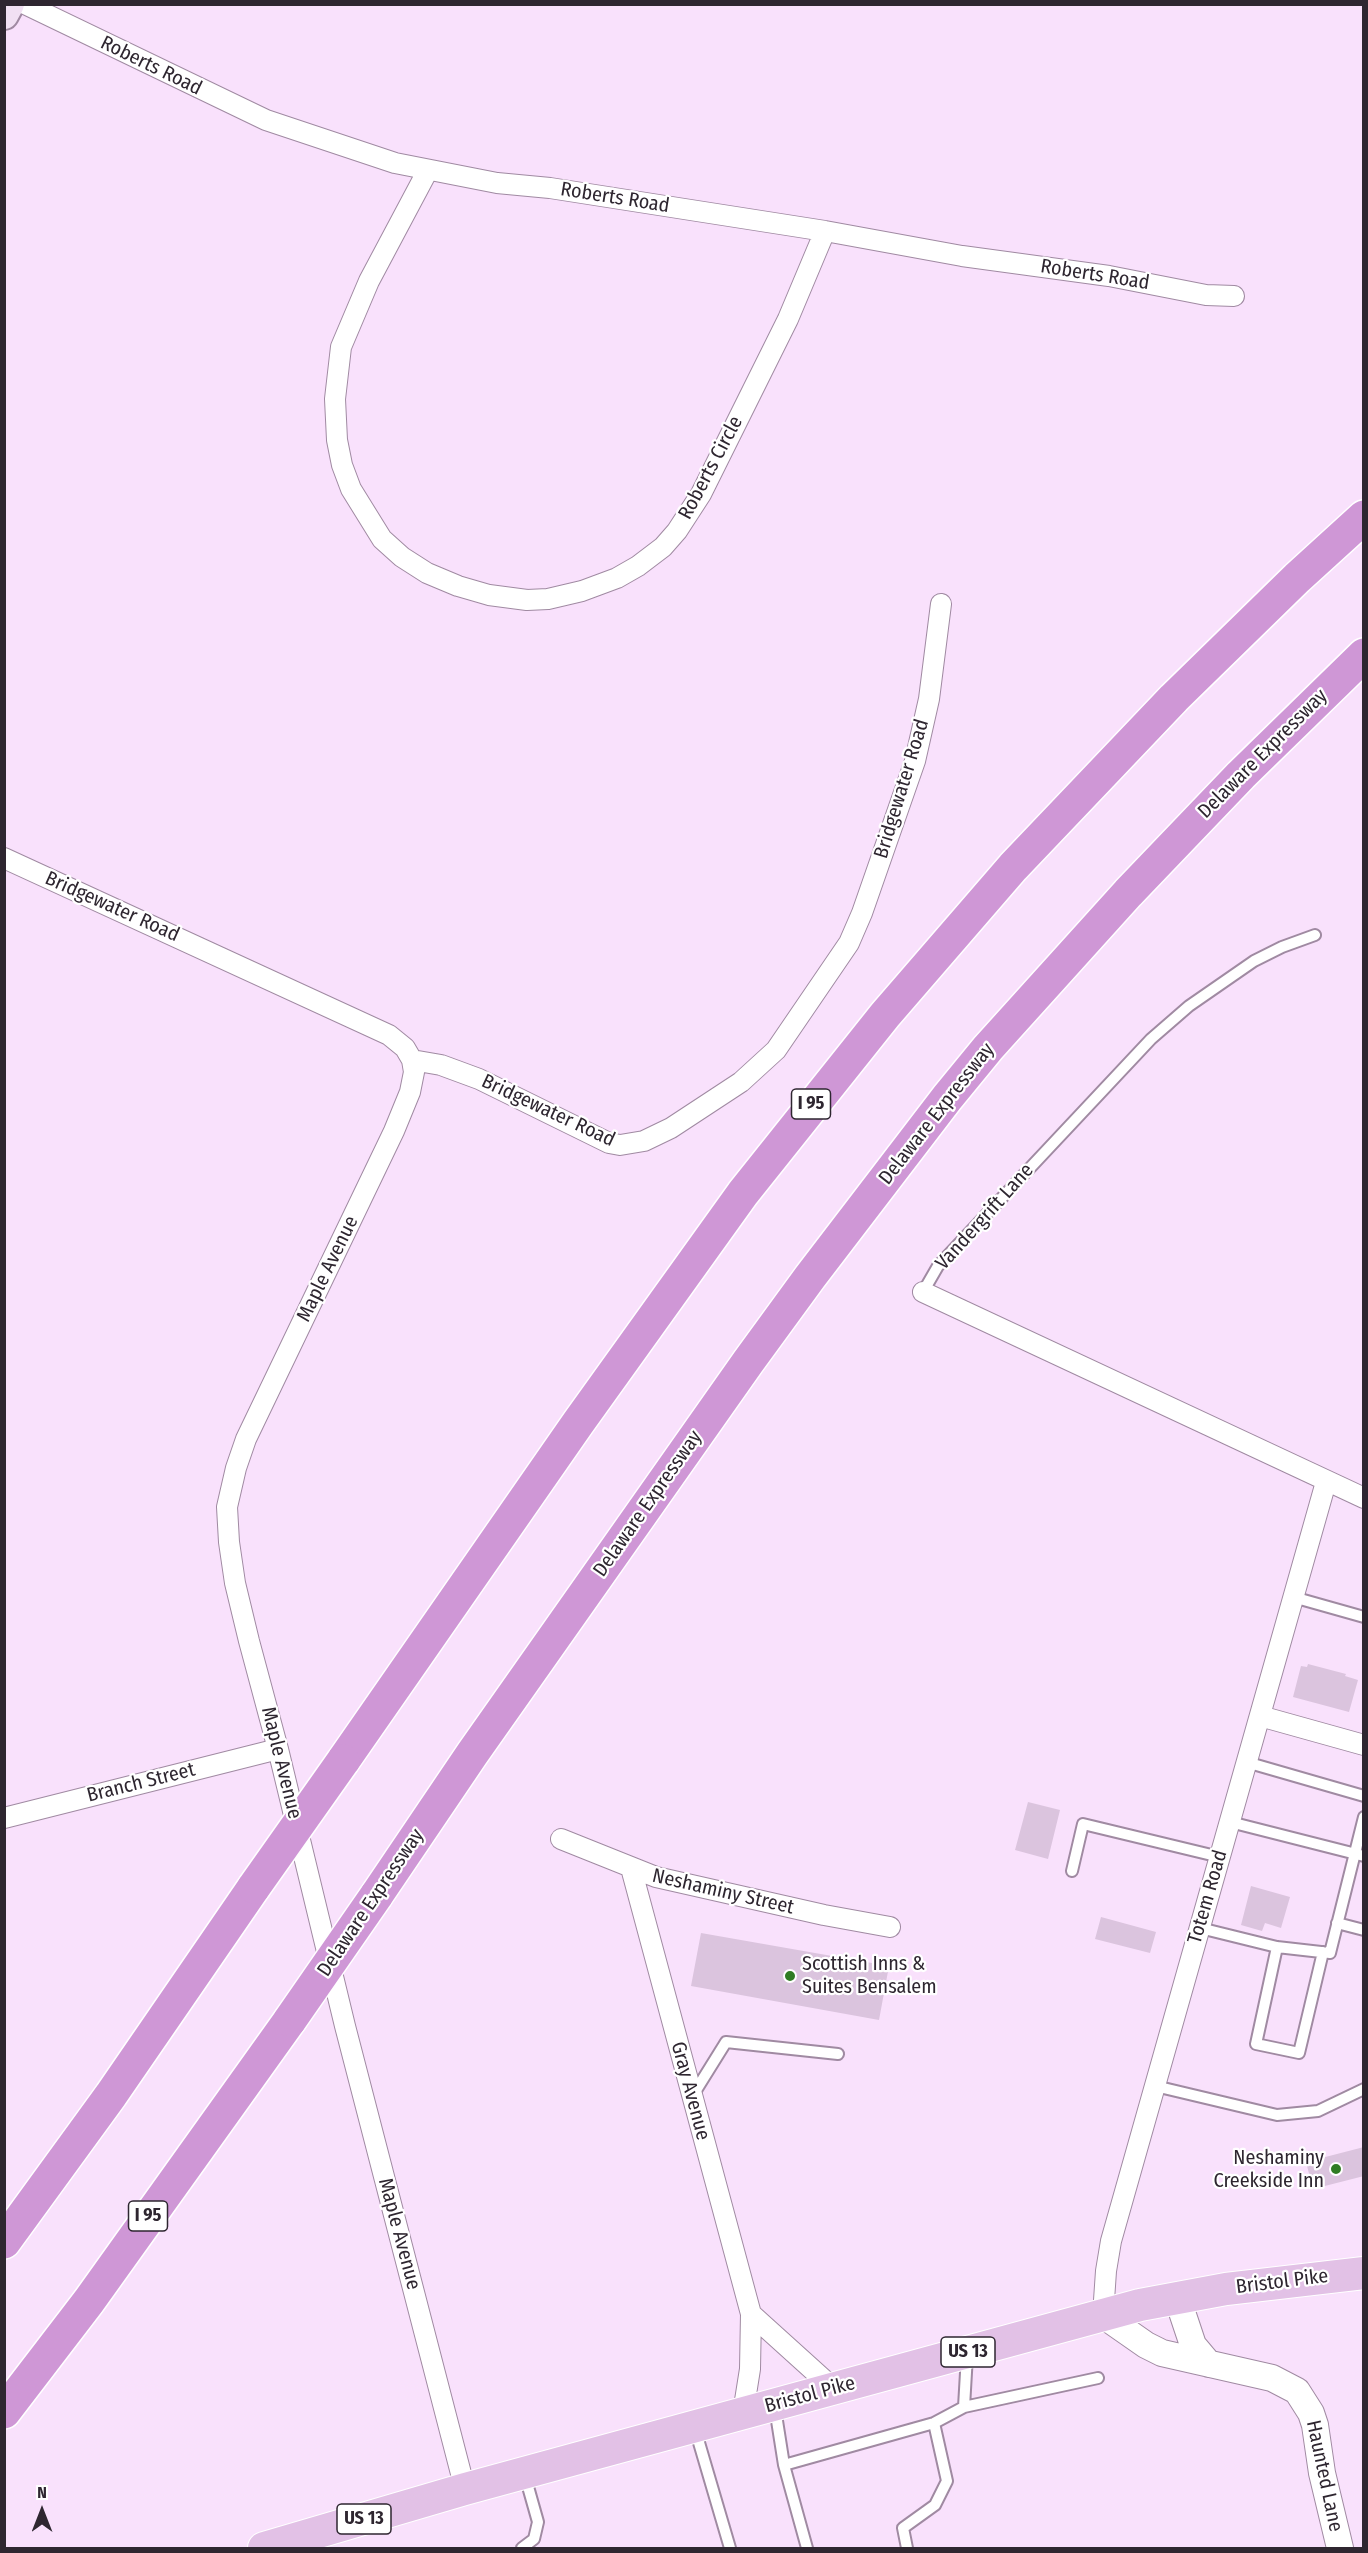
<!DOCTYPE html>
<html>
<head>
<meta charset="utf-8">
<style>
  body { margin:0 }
  #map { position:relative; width:1368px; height:2553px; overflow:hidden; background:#f9e1fc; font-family:"Fira Sans Condensed",sans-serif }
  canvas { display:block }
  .frame { position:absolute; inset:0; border:6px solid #2e2630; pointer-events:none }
  .north { position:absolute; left:12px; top:2481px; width:60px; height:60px; -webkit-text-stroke:4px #fff; paint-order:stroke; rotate:0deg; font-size:16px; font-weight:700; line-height:24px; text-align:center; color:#2e2630 }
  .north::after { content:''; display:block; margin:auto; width:21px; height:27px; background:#2e2630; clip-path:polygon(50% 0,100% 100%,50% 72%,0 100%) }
</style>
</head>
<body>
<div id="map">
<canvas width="1368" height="2553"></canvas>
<div class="frame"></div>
<div class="north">N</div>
</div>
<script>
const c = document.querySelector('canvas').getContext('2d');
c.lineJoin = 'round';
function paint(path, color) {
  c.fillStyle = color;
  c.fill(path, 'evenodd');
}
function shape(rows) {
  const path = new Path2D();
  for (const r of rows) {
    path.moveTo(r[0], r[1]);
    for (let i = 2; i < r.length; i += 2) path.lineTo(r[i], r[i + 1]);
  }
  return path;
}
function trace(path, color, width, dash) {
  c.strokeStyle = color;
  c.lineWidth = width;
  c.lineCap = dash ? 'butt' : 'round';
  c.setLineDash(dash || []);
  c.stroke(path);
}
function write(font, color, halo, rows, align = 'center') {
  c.font = font + ' "Fira Sans Condensed",sans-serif';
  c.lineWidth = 4.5;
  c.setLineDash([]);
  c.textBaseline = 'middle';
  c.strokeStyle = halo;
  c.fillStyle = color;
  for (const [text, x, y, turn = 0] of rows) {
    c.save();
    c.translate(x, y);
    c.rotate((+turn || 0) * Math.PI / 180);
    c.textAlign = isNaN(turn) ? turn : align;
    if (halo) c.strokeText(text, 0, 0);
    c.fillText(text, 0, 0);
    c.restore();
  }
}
paint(shape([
  [1308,1664,1346,1674,1345,1676,1358,1680,1349,1712,1293,1697,1301,1666,1307,1667],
  [1028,1802,1060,1810,1048,1859,1015,1850],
  [1251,1886,1290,1897,1281,1928,1265,1923,1262,1931,1241,1925],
  [1101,1917,1156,1932,1150,1953,1095,1939],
  [701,1933,889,1966,879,2020,691,1986],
  [1364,2147,1364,2176,1313,2189,1306,2162]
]), '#dbc4de');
const service = shape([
  [923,1292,938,1266,1151,1039,1189,1006,1254,961,1282,947,1315,935],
  [1293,1597,1364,1617],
  [1246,1762,1364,1796],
  [1230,1822,1364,1856],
  [1072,1871,1083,1824,1220,1857],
  [1337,1923,1364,1930],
  [1200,1928,1277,1947,1330,1953,1364,1817],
  [1277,1947,1256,2044,1299,2053,1323,1952],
  [1155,2086,1277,2115,1318,2111,1364,2089],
  [693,2095,726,2042,838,2054],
  [964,2407,1098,2378],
  [775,2408,784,2465,934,2423,964,2407,967,2355],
  [695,2429,730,2548],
  [784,2465,807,2548],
  [522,2548,534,2539,538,2522,525,2476],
  [907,2548,903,2528,935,2505,947,2481,934,2423]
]);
const minor = shape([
  [25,4,266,120,395,163,497,183,550,188,825,231,962,256,1109,276,1206,295,1234,296],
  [428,170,369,281,341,347,335,399,337,440,342,465,351,489,382,539,402,557,427,573,458,586,489,595,527,600,548,599,582,591,617,578,638,566,663,547,677,531,701,494,788,319,825,231],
  [4,858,389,1035,405,1048,412,1060,441,1065,479,1079,609,1143,620,1145,644,1141,671,1128,741,1082,776,1050,849,943,862,913,915,761,929,699,941,604],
  [412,1060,414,1072,410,1092,394,1131,246,1439,236,1468,227,1507,229,1542,235,1583,249,1641,278,1749,345,2026,465,2489],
  [923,1292,1364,1498],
  [1260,1716,1364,1745],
  [4,1818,278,1749],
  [561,1839,656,1877,824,1915,890,1927],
  [631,1868,751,2314,750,2369,743,2413],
  [751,2314,834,2389],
  [1103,2315,1106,2271,1111,2241,1326,1482]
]);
const tertiary = shape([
  [1177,2297,1193,2345,1209,2364],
  [1103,2315,1146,2345,1162,2353,1272,2378,1297,2391,1311,2413,1315,2425,1322,2473,1340,2548]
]);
const secondary = shape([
  [4,15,10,4]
]);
const primary = shape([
  [264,2548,465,2489,1140,2305,1226,2289,1364,2273]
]);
const motorway = shape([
  [343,1761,578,1423,743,1193,885,1015,1013,867,1174,698,1297,578,1364,517],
  [376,1896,472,1754,748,1362,810,1277,947,1098,988,1048,1128,893,1241,775,1364,655],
  [4,2242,111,2095,254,1887],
  [4,2412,89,2301,290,2020]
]);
trace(service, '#a08aa2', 14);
trace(minor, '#a08aa2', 22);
trace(tertiary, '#a08aa2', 28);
trace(secondary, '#a08aa2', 32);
trace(primary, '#fff', 34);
trace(motorway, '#fff', 36);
trace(service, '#fff', 10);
trace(minor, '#fff', 20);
trace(tertiary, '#fff', 26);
trace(secondary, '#f1e0f3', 28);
trace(primary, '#e2c1e6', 32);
trace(motorway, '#cf97d6', 33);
const motorwayBridge = shape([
  [254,1887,343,1761],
  [290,2020,376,1896]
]);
trace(motorwayBridge, '#fff', 36, []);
trace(motorwayBridge, '#cf97d6', 33);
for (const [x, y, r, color] of [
  [790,1976,6,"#2f7c23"],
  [1336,2169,6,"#2f7c23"]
]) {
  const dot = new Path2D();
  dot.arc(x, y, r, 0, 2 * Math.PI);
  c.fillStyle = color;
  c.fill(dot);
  trace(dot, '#fff', 2);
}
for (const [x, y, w] of [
  [811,1104,39],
  [148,2216,39],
  [968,2352,54],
  [364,2519,54]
]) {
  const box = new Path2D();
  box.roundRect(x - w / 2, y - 15, w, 30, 4.5);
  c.fillStyle = '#fff';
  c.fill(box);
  trace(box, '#2e2630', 1.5);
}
write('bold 18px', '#2e2630', null, [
  ["I 95",811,1104],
  ["I 95",148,2216],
  ["US 13",968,2352],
  ["US 13",364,2519]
]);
write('20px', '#2e2630', '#fff', [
  ["Roberts Road",151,66,26],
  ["Roberts Road",615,198,9],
  ["Roberts Road",1095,275,9],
  ["Roberts Circle",711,468,-62],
  ["Delaware Expressway",1263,754,-45],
  ["Bridgewater Road",902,789,-73],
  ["Bridgewater Road",112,907,24],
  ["Bridgewater Road",548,1111,25],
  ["Delaware Expressway",937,1114,-52],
  ["Vandergrift Lane",985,1217,-48],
  ["Maple Avenue",328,1269,-64],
  ["Delaware Expressway",648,1504,-55],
  ["Maple Avenue",281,1763,76],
  ["Branch Street",141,1783,-14],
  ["Neshaminy Street",723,1892,13],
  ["Totem Road",1208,1897,-74],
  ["Delaware Expressway",371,1903,-56],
  ["Gray Avenue",690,2091,75],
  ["Maple Avenue",399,2234,75],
  ["Bristol Pike",1282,2282,-7],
  ["Bristol Pike",810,2395,-15],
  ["Haunted Lane",1324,2476,78]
]);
write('20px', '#2e2630', '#fff', [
  ["Scottish Inns &",802,1964],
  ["Suites Bensalem",802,1987],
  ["Neshaminy",1324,2158,"right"],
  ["Creekside Inn",1324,2181,"right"]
], 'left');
</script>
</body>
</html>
